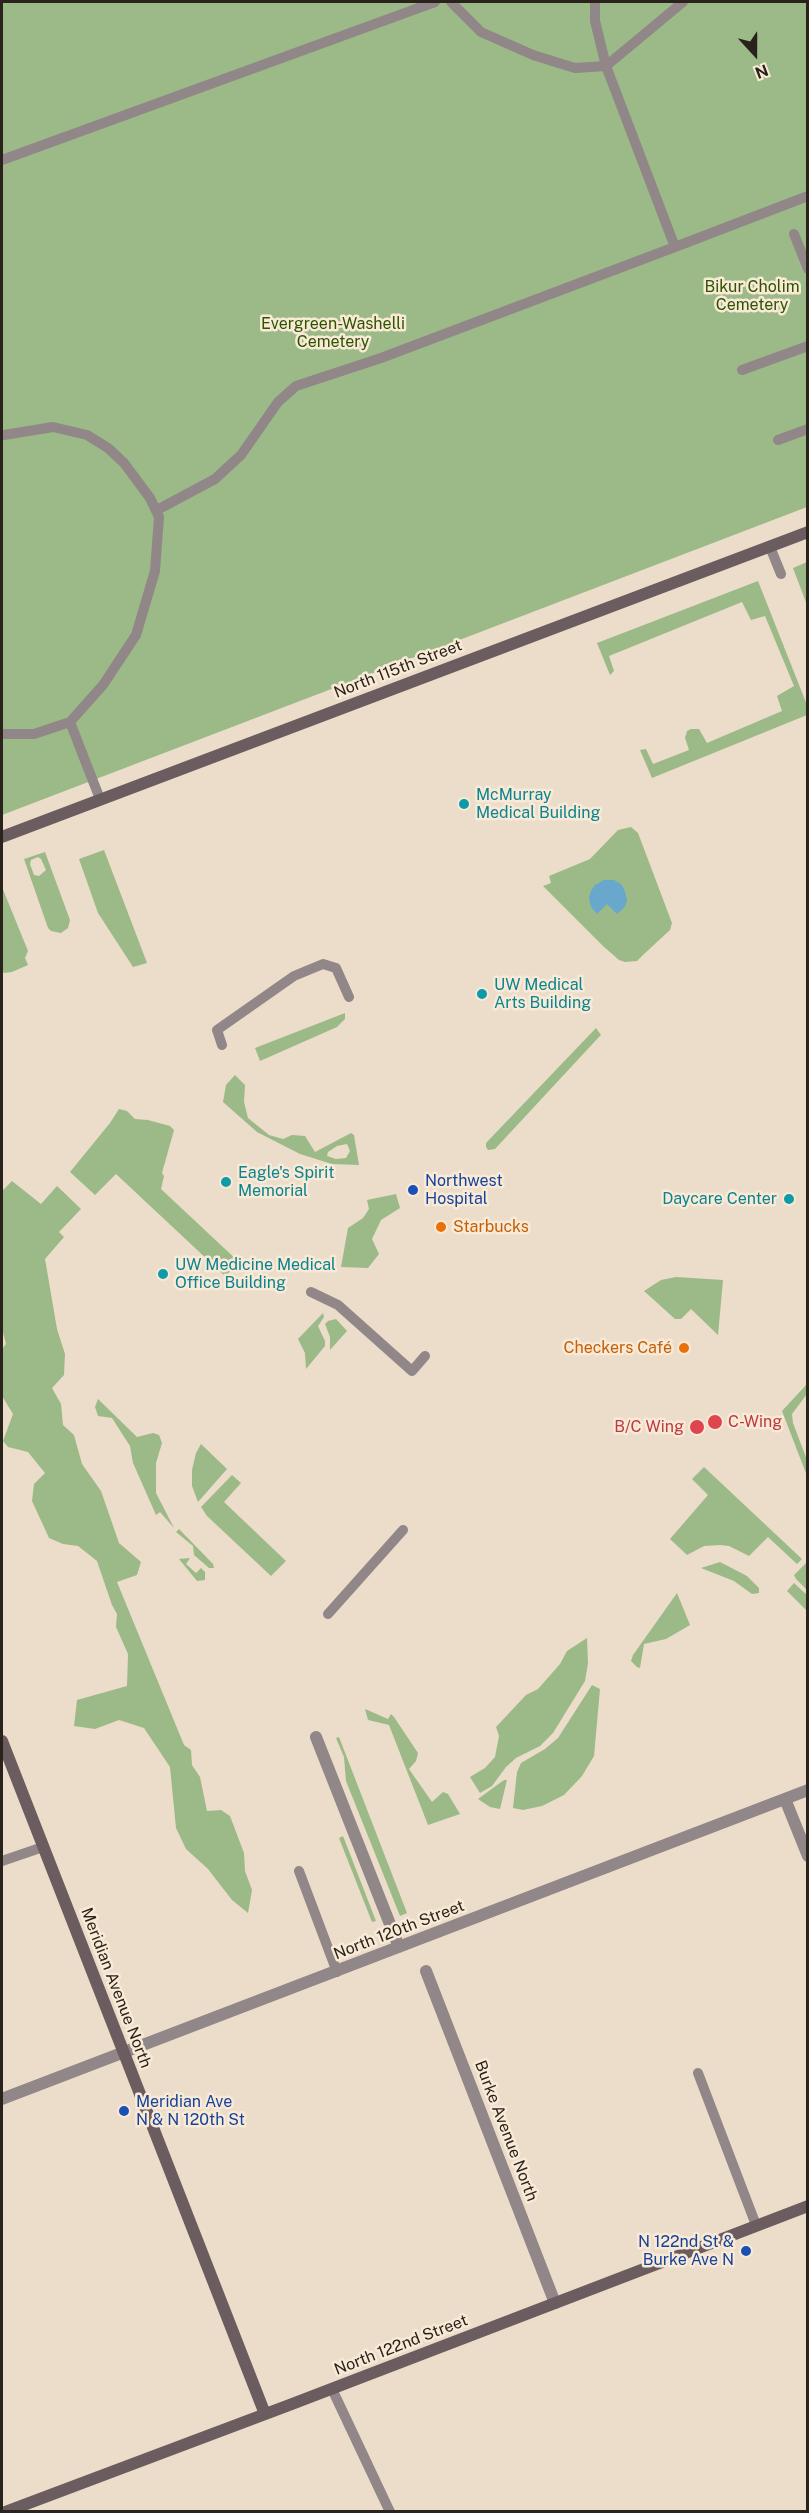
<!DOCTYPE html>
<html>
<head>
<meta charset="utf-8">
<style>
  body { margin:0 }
  #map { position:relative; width:809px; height:2513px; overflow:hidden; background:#ebddc9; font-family:"Public Sans",sans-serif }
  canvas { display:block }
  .frame { position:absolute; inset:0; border:3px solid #29231c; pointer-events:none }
  .north { position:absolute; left:725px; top:24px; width:60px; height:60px; -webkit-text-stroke:4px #f8ead6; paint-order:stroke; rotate:159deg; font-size:16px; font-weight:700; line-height:24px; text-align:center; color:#29231c }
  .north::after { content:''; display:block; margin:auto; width:21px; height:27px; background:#29231c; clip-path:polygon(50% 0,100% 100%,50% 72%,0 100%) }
</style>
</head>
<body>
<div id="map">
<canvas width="809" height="2513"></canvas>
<div class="frame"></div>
<div class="north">N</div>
</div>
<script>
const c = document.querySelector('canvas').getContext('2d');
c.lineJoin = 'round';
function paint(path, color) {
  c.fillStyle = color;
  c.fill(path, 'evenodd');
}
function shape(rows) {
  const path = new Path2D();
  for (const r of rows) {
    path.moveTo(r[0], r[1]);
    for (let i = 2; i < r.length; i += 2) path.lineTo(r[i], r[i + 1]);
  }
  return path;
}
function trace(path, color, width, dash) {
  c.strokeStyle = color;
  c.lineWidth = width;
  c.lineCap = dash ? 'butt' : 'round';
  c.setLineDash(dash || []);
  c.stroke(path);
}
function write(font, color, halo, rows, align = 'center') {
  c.font = font + ' "Public Sans",sans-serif';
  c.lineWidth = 5;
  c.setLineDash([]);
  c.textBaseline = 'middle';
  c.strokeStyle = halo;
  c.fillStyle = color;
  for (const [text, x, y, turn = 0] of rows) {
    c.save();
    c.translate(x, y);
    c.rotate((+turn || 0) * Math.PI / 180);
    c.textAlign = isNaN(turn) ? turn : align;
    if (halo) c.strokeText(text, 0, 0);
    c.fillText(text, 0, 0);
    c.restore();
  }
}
paint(shape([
  [2,2,807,2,807,507,2,815],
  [807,562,807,605,793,568],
  [758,581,807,705,807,715,652,778,640,750,646,749,653,764,689,750,685,738,687,731,691,729,699,729,707,743,782,711,777,696,794,686,765,616,751,620,742,602,609,656,614,671,610,675,597,643],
  [631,827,638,833,672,923,670,930,643,955,637,961,625,962,619,960,603,946,543,886,551,883,549,876,590,859,618,830],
  [104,850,147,963,133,967,98,913,79,859],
  [45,852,70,920,68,928,61,933,51,931,48,928,24,859],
  [38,857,41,859,46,870,39,876,34,875,30,864,31,860],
  [2,887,28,951,25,958,28,965,12,972,4,973,2,971],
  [345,1013,345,1019,337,1027,260,1061,255,1048],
  [596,1028,601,1035,598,1038,495,1149,488,1150,486,1147,486,1143],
  [235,1075,245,1085,244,1102,248,1118,269,1135,283,1139,292,1135,305,1136,315,1152,351,1133,354,1135,359,1165,332,1164,300,1154,257,1132,223,1102,226,1085],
  [347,1144,350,1151,346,1158,336,1159,327,1156,328,1152,337,1146],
  [119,1109,127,1111,135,1119,148,1120,170,1126,174,1130,162,1173,164,1176,161,1189,240,1263,225,1276,116,1174,95,1195,70,1172,110,1123],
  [12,1181,41,1204,57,1186,81,1209,59,1232,64,1237,45,1259,57,1329,65,1354,64,1375,52,1388,61,1404,63,1425,74,1435,82,1464,101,1491,119,1543,141,1562,137,1575,117,1582,184,1745,191,1750,192,1765,200,1777,207,1811,221,1810,230,1816,244,1853,245,1871,252,1890,248,1913,232,1900,208,1869,186,1849,176,1828,170,1767,144,1728,119,1720,95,1729,74,1726,77,1700,127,1686,128,1654,116,1627,117,1614,112,1605,97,1561,78,1546,63,1544,49,1538,32,1501,34,1484,45,1473,28,1452,8,1447,3,1441,13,1414,2,1396,2,1349,6,1344,2,1329,2,1191],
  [396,1194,400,1208,381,1220,372,1239,379,1254,368,1268,341,1267,348,1228,363,1218,369,1209,367,1200],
  [676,1277,723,1280,718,1335,691,1309,681,1319,675,1319,644,1291,661,1280],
  [323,1313,324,1317,318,1326,325,1341,325,1346,306,1369,305,1353,298,1339],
  [336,1319,347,1331,330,1350,330,1337,325,1324,328,1321],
  [807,1384,807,1394,792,1414,793,1423,807,1460,807,1476,782,1411],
  [98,1399,137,1437,153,1433,159,1435,162,1443,156,1463,156,1493,174,1528,160,1512,156,1515,133,1463,130,1446,112,1418,98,1416,95,1407],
  [201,1444,227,1469,198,1502,192,1486,192,1470,196,1453],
  [704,1467,802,1559,797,1564,768,1537,749,1556,729,1546,720,1545,704,1546,687,1555,670,1539,708,1495,692,1479],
  [232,1475,241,1483,224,1502,286,1561,271,1576,207,1516,201,1507],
  [179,1529,213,1564,214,1568,209,1568,194,1555,193,1546,176,1532],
  [190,1558,186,1564,196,1573,201,1568,205,1572,205,1580,197,1581,179,1559],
  [720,1562,747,1576,759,1588,759,1593,752,1594,734,1581,701,1568],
  [807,1562,807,1590,796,1579,794,1575],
  [794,1583,807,1595,807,1611,787,1591],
  [677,1593,690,1625,666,1639,644,1644,640,1668,637,1667,631,1661,633,1655],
  [587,1638,588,1663,585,1681,553,1733,540,1746,516,1758,506,1767,492,1786,480,1793,470,1777,485,1768,495,1757,499,1736,496,1727,526,1695,538,1689,560,1664,567,1651],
  [592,1685,600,1689,594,1756,582,1776,564,1795,542,1806,523,1810,513,1808,517,1772,521,1763,545,1749,558,1738],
  [365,1709,388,1719,391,1714,394,1717,418,1753,416,1761,409,1769,432,1802,443,1792,448,1794,460,1814,428,1825,389,1725,368,1720],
  [339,1737,407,1913,400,1916,346,1781,344,1757,336,1738],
  [504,1780,507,1780,500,1809,490,1807,478,1799],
  [343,1836,376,1921,372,1922,339,1838]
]), '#9cb988');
paint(shape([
  [604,880,614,880,621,884,625,891,627,901,624,908,617,914,607,904,597,914,591,907,589,898,591,891,595,885]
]), '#69a7cc');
trace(shape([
  [595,2,595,21,606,66,683,2],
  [2,160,435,2],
  [794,234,808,269],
  [675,247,808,196],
  [742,370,808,346],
  [4,435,53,427,87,435,108,448,124,463,150,498,159,517,155,571,136,635,103,685,70,722],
  [778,440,808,429],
  [157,510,215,479,241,455,278,402,296,386,381,358,675,247,606,66,575,68,533,55,481,32,451,2],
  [770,547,781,574],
  [2,734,34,734,70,722,100,799],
  [222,1045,217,1030,294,976,323,964,336,968,349,997],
  [311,1292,338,1305,412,1371,425,1356],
  [328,1614,403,1530],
  [2,1861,43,1847],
  [299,1871,337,1972],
  [698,2073,756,2225],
  [332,2389,390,2512]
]), '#918688', 10);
trace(shape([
  [316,1737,399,1947],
  [785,1799,808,1856],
  [426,1971,555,2303],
  [2,2099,808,1790]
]), '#918688', 12);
trace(shape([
  [2,837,808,532],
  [2,1741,265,2414],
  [5,2512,292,2404,808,2206]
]), '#6b5c5f', 12);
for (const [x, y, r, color] of [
  [464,804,6,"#0f9aa8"],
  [482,994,6,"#0f9aa8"],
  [226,1182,6,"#0f9aa8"],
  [413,1190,6,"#1a4fb4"],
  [789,1199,6,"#0f9aa8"],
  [441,1227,6,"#e8710a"],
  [163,1274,6,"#0f9aa8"],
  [684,1348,6,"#e8710a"],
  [715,1422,8,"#e0444e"],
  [697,1427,8,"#e0444e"],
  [124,2111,6,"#1a4fb4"],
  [746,2251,6,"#1a4fb4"]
]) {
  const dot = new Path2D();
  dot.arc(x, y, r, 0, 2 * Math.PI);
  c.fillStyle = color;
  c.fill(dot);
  trace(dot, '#f8ead6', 2);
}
write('16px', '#2e5400', '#f8ead6', [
  ["Bikur Cholim",752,287],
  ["Cemetery",752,305],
  ["Evergreen-Washelli",333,324],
  ["Cemetery",333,342]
]);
write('16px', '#29231c', '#f8ead6', [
  ["North 115th Street",398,669,-21],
  ["North 120th Street",399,1930,-21],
  ["Meridian Avenue North",116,1988,69],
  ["Burke Avenue North",506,2131,69],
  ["North 122nd Street",401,2345,-21]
]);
write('16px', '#0d838f', '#f8ead6', [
  ["McMurray",476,795],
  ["Medical Building",476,813],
  ["UW Medical",494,985],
  ["Arts Building",494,1003],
  ["Eagle's Spirit",238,1173],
  ["Memorial",238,1191],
  ["Daycare Center",777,1199,"right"],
  ["UW Medicine Medical",175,1265],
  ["Office Building",175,1283]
], 'left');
write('16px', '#164399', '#f8ead6', [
  ["Northwest",425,1181],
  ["Hospital",425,1199],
  ["Meridian Ave",136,2102],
  ["N & N 120th St",136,2120],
  ["N 122nd St &",734,2242,"right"],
  ["Burke Ave N",734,2260,"right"]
], 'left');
write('16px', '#c56008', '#f8ead6', [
  ["Starbucks",453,1227],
  ["Checkers Café",672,1348,"right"]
], 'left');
write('16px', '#be3a42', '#f8ead6', [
  ["C-Wing",728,1422],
  ["B/C Wing",684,1427,"right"]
], 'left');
</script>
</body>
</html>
